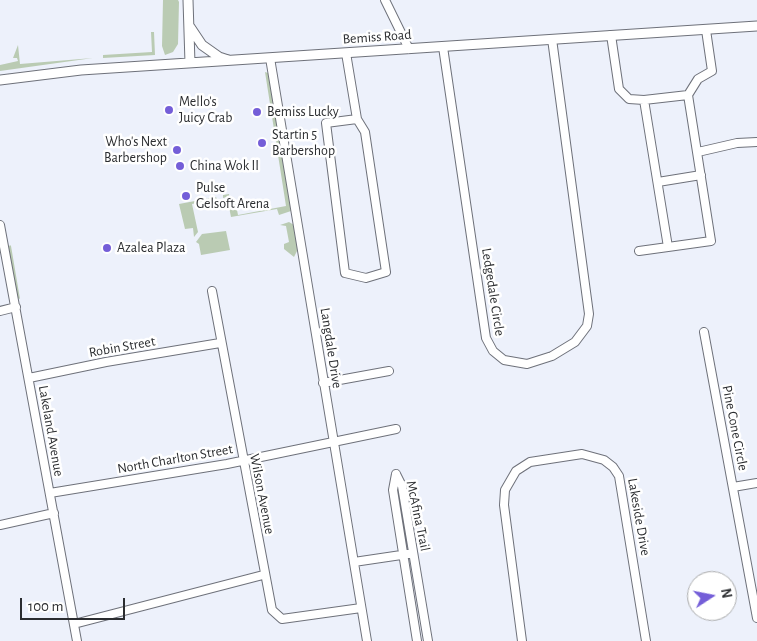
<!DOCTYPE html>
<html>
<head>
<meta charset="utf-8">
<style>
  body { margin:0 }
  #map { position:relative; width:757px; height:641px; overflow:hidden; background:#edf1fb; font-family:"Alegreya Sans",sans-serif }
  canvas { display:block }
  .north { position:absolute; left:687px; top:571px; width:50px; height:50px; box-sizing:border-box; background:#fff; border:1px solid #aaabac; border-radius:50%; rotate:79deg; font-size:14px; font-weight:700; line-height:20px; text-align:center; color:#2b2d30 }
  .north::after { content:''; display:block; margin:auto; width:18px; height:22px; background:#745ed8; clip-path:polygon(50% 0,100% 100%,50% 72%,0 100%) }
  .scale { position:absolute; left:20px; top:598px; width:105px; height:22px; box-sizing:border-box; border:2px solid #2b2d30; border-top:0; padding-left:6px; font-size:15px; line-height:18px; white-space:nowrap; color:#2b2d30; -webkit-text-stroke:4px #fff; paint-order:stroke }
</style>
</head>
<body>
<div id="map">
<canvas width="757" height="641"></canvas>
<div class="north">N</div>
<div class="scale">100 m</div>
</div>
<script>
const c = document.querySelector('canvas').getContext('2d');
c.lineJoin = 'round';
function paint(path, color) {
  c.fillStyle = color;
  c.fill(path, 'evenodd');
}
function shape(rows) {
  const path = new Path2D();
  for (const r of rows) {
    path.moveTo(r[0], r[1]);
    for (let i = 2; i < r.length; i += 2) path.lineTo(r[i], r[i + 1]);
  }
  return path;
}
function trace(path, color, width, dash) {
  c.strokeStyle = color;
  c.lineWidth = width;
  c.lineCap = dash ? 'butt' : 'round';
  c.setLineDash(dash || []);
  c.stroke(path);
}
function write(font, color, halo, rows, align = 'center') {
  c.font = font + ' "Alegreya Sans",sans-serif';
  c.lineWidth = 5;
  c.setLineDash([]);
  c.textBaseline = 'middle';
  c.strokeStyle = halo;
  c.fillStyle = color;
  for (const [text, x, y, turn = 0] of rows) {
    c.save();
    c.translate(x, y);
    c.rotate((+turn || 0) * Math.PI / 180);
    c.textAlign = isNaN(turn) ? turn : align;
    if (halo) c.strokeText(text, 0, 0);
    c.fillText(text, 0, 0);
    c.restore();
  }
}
paint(shape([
  [163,0,178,0,179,2,178,44,173,52,165,55,162,46],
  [151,32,154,32,155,55,103,58,103,55,152,52],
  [18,45,20,64,93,58,0,71,0,65,18,61,17,58,13,58],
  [265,72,268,73,270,78,291,211,279,215,277,209,231,217,227,197,223,198,223,195,229,194,230,201,235,200,238,215,286,206],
  [216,197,217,199,192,204,198,232,194,237,193,228,185,229,179,204],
  [289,222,294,225,298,249,294,257,284,249,284,244,289,242,286,226,280,225],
  [226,231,230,250,201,255,199,244,196,242,202,234],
  [10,245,11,246,20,299,16,297,8,248]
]), '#bacbb3');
const minor = shape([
  [385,0,409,49],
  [611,35,619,89,629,99,644,100,668,247,711,241,688,95,698,79,712,71,706,30],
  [443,47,486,338,493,351,504,360,527,364,552,356,575,342,587,326,589,314,552,39],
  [346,53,357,119,365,132,386,272,366,278,345,273,326,123,357,119],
  [270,58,367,641],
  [644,100,688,95],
  [698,152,737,143,757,142],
  [658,182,701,175],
  [0,225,77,641],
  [639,251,668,247],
  [212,291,272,610,282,619,361,608],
  [0,311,16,307],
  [704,332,757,618],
  [29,378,106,362,220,343],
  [323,383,389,371],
  [396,474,402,486,428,641],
  [396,474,393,490,417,641],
  [733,487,757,483],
  [50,493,227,464,396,429],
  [0,525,54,513],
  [354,562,408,554],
  [74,624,263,575],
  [522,641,504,505,505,490,516,471,530,462,582,454,604,460,613,467,619,476,646,641]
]);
const major = shape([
  [188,0,190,63],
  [190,27,202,45,219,57,228,60],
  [0,80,81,70,757,26]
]);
trace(minor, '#6e717a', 10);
trace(major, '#6e717a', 11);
trace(minor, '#fff', 8);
trace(major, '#fff', 9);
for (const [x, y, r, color] of [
  [169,110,5,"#745ed8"],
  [257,112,5,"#745ed8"],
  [262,143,5,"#745ed8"],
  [177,150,5,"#745ed8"],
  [180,166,5,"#745ed8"],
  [186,196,5,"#745ed8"],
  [107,248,5,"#745ed8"]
]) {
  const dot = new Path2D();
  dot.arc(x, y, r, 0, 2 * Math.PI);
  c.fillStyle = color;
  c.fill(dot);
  trace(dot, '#fff', 2);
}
write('14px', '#2b2d30', '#fff', [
  ["Bemiss Road",377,37,-4],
  ["Ledgedale Circle",493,292,81],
  ["Robin Street",122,347,-10],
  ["Langdale Drive",331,348,81],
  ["Pine Cone Circle",735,428,79],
  ["Lakeland Avenue",51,431,80],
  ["North Charlton Street",175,459,-10],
  ["Wilson Avenue",262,494,79],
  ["McAfina Trail",418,516,78],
  ["Lakeside Drive",639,517,80]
]);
write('14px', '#2b2d30', '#fff', [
  ["Mello's",179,102],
  ["Juicy Crab",179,118],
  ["Bemiss Lucky",267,112],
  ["Startin 5",272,135],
  ["Barbershop",272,151],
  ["Who's Next",167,142,"right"],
  ["Barbershop",167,158,"right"],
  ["China Wok II",190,166],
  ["Pulse",196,188],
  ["Gelsoft Arena",196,204],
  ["Azalea Plaza",117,248]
], 'left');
</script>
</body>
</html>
